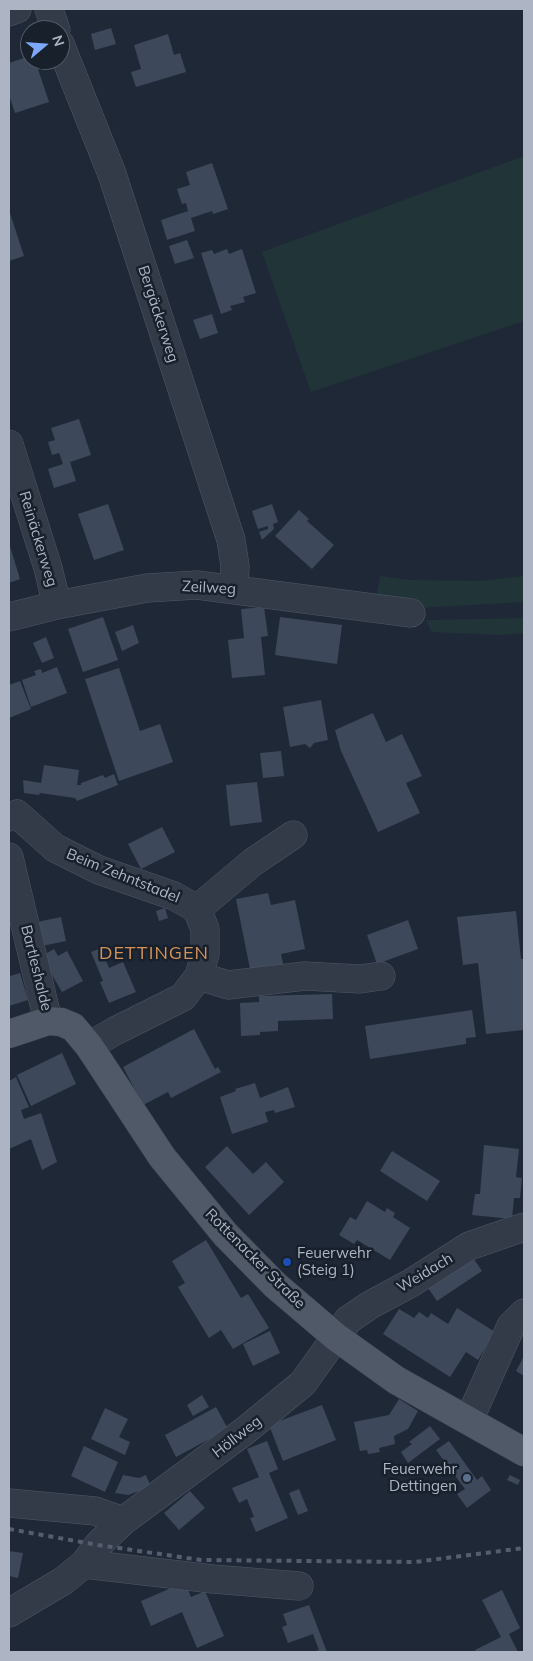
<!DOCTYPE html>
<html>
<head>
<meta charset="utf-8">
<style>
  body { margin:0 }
  #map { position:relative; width:533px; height:1661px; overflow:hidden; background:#1f2837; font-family:Mulish,sans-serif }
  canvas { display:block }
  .frame { position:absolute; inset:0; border:10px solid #adb5c5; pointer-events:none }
  .north { position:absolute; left:20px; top:20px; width:50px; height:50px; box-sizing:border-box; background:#18202c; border:1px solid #545c69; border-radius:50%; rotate:72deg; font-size:14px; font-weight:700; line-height:20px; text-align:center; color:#adb5c5 }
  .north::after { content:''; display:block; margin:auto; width:18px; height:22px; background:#7ca7fa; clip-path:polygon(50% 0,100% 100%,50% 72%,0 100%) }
</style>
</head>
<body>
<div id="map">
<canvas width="533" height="1661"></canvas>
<div class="frame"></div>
<div class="north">N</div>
</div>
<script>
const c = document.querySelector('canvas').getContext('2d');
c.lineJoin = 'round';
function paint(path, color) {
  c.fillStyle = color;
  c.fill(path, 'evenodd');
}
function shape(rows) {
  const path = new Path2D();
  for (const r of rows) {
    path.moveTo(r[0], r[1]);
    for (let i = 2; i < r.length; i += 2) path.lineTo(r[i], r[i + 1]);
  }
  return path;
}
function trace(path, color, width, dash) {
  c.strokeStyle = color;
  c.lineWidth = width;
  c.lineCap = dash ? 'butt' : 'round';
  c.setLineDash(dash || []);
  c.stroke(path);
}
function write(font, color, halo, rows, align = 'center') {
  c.font = font + ' Mulish,sans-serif';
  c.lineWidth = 5;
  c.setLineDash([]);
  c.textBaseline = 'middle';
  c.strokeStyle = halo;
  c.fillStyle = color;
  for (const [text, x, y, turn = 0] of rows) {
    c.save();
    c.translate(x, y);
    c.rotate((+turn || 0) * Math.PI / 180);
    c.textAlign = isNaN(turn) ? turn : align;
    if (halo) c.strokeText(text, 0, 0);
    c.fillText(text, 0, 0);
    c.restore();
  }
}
paint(shape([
  [524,156,524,321,311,392,262,252],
  [380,576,410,580,482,581,524,576,524,602,419,608,376,599],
  [524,618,524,633,501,635,432,632,426,620]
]), '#213538');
paint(shape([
  [111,28,116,44,95,50,91,34],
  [168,34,174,55,180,53,186,72,136,87,131,72,141,69,134,45],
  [30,56,30,60,35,60,49,102,15,113,9,95,9,63],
  [212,163,228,209,213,214,212,211,191,218,195,231,167,240,161,220,188,211,186,203,182,204,177,189,190,185,186,172],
  [9,210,24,256,9,261],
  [187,240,194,258,175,264,169,246],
  [227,249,229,254,242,249,256,293,243,297,245,302,230,306,232,310,221,314,201,253,212,250,214,254],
  [212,314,218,333,200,339,193,320],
  [79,419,91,455,70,462,76,481,54,488,48,469,63,464,59,453,52,455,48,442,55,440,51,428],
  [108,504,124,550,94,560,78,514],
  [272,504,278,522,273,524,274,529,262,540,259,532,268,529,268,526,258,529,252,511],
  [299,510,309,519,307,521,334,545,312,569,275,536],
  [9,543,20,579,9,583],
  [264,607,268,636,261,637,265,675,232,678,228,640,244,638,241,609],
  [103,617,118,660,83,672,68,629],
  [280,617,342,625,337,664,275,655],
  [133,625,139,643,122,651,115,632],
  [46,637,54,658,42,663,33,643],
  [57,667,67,693,31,707,22,680,36,675,34,671,41,669,42,673],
  [119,668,140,731,160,724,173,762,119,781,85,679],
  [20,681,31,709,9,718,9,685],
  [321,700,328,740,314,743,310,748,305,744,290,747,283,707],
  [373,713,386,742,402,734,422,776,406,783,420,813,378,832,341,751,335,730],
  [281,751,284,776,263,778,260,753],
  [44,765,79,770,77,785,81,785,81,783,103,775,105,778,114,774,118,785,77,801,75,798,40,793,39,795,24,793,23,780,41,783],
  [257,782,262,822,230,826,226,785],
  [162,827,175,852,141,869,128,844],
  [268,893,271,905,295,900,305,949,281,954,284,968,251,974,236,899],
  [165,908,168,918,159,921,156,911],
  [516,911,521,959,524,959,524,1030,486,1034,478,963,463,965,457,917],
  [61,917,66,941,42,946,37,922],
  [408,920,418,949,377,964,367,935],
  [101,948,109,968,123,962,136,992,109,1003,100,982,103,981,91,952],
  [54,949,58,956,67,951,83,981,62,992,45,963,44,955],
  [9,972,10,976,20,973,28,1000,9,1006],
  [332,994,333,1019,278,1021,278,1031,260,1032,260,1035,241,1036,240,1003,259,1002,259,996],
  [472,1010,476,1037,466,1038,466,1044,370,1059,365,1026],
  [194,1029,215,1069,218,1067,221,1072,171,1098,168,1092,143,1105,123,1067],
  [62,1053,76,1084,31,1106,17,1075],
  [16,1077,29,1107,21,1110,24,1119,41,1113,57,1162,42,1170,31,1139,9,1149,9,1081],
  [255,1083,260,1098,288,1087,295,1107,275,1113,274,1110,265,1112,268,1122,232,1134,220,1097,236,1091,235,1089],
  [484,1145,519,1149,516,1177,522,1178,520,1198,514,1198,512,1219,472,1215,475,1194,480,1194],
  [227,1146,253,1174,266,1162,284,1182,249,1215,205,1167],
  [392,1151,440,1181,427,1201,380,1171],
  [367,1201,385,1212,387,1208,395,1213,393,1217,410,1228,390,1260,357,1240,354,1244,339,1235,350,1217,356,1220],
  [206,1240,241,1298,248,1294,269,1328,233,1349,221,1330,209,1338,178,1287,185,1283,172,1261],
  [471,1255,482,1271,437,1301,426,1285],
  [457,1308,495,1332,478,1360,466,1352,450,1377,383,1334,399,1309,414,1318,419,1312,428,1318,431,1313,448,1324],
  [270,1331,280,1353,253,1366,243,1344],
  [524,1356,524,1376,516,1371],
  [202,1395,209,1407,193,1416,187,1405],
  [399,1399,418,1411,408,1429,394,1436,395,1444,379,1448,380,1452,368,1454,367,1450,360,1451,354,1422,389,1415],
  [322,1405,336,1440,283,1461,269,1425],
  [216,1407,228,1429,176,1457,165,1435],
  [105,1408,128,1419,119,1437,130,1442,125,1455,91,1439],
  [430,1426,440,1439,408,1463,401,1452,412,1444,409,1442],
  [267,1441,278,1469,269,1473,288,1518,256,1532,250,1518,254,1517,247,1499,239,1503,232,1488,259,1477,247,1449],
  [449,1441,477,1480,482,1476,491,1490,467,1508,457,1494,465,1489,436,1450],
  [84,1446,118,1462,105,1492,71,1476],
  [123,1475,139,1478,146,1475,151,1487,128,1495,115,1493],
  [510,1475,520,1480,518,1485,507,1480],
  [299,1489,308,1511,298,1515,289,1493],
  [190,1491,205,1508,179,1530,164,1513],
  [9,1551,23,1553,18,1578,9,1576],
  [185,1582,191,1597,205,1591,224,1636,197,1648,182,1612,151,1626,141,1601],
  [502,1590,520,1628,509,1634,518,1652,476,1652,475,1650,501,1637,482,1600],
  [309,1605,327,1652,313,1652,319,1650,313,1634,288,1643,282,1627,287,1625,283,1614]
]), '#3d485a');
const minor = shape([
  [49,9,56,30],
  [9,12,17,9],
  [60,44,112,174,231,540,235,566,234,589],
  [9,444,48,568,57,605],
  [9,617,57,605,147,588,197,585,411,613],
  [9,817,17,814,55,848,99,870,174,896,197,909,205,929,205,954,199,976,183,997,115,1031,89,1046],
  [9,857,48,1021],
  [197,909,253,862,293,835],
  [199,976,228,985,305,976,360,979,381,976],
  [469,1420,511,1326,524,1313],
  [9,1503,95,1511,123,1521],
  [84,1564,213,1579,299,1586],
  [9,1613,63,1581,84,1564,98,1545,123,1521,246,1430,303,1383,348,1320,370,1305,411,1283,469,1246,524,1227]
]);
const major = shape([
  [9,1034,48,1021,61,1022,73,1027,89,1046,162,1157,225,1234,275,1285,336,1337,396,1380,524,1452]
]);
trace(minor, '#505866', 29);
trace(major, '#3c4451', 29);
trace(minor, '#333a48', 28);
trace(major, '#505968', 28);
trace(shape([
  [9,1529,98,1545,201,1560,415,1562,524,1548]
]), '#545e6f', 4, [5, 5]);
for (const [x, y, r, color] of [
  [287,1262,5,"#1a4fb4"],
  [467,1478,5,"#5c6f8a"]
]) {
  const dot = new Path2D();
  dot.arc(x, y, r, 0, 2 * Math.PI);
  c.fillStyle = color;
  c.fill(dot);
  trace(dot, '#18202c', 2);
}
write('15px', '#adb5c5', '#18202c', [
  ["Bergäckerweg",158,314,72],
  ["Reinäckerweg",38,539,73],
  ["Zeilweg",209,588,3],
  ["Beim Zehntstadel",123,876,22],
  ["Bartleshalde",36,968,76],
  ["Rottenacker Straße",255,1259,45],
  ["Weidach",425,1273,-31],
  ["Höllweg",237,1437,-38]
]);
write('15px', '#adb5c5', '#18202c', [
  ["Feuerwehr",297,1253],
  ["(Steig 1)",297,1270],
  ["Feuerwehr",457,1469,"right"],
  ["Dettingen",457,1486,"right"]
], 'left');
c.letterSpacing = '1px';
write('18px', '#d59357', '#18202c', [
  ["DETTINGEN",154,954]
]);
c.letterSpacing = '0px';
</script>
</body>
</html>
